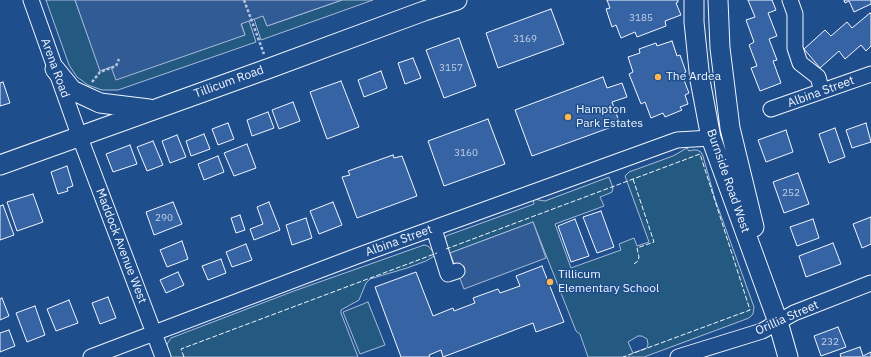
<!DOCTYPE html>
<html>
<head>
<meta charset="utf-8">
<style>
  body { margin:0 }
  canvas { display:block; background:#1f4e8c }
</style>
</head>
<body>
<canvas width="871" height="357"></canvas>
<script>
const c = document.querySelector('canvas').getContext('2d');
c.lineJoin = 'round';
function paint(path, color) {
  c.fillStyle = color;
  c.fill(path, 'evenodd');
}
function shape(rows) {
  const path = new Path2D();
  for (const r of rows) {
    path.moveTo(r[0], r[1]);
    for (let i = 2; i < r.length; i += 2) path.lineTo(r[i], r[i + 1]);
  }
  return path;
}
function trace(path, color, width, dash) {
  c.strokeStyle = color;
  c.lineWidth = width;
  c.lineCap = dash ? 'butt' : 'round';
  c.setLineDash(dash || []);
  c.stroke(path);
}
function write(font, color, halo, rows, align = 'center') {
  c.font = font + ' "IBM Plex Sans",sans-serif';
  c.lineWidth = 3;
  c.setLineDash([]);
  c.textBaseline = 'middle';
  c.strokeStyle = halo;
  c.fillStyle = color;
  for (const [text, x, y, turn = 0] of rows) {
    c.save();
    c.translate(x, y);
    c.rotate((+turn || 0) * Math.PI / 180);
    c.textAlign = isNaN(turn) ? turn : align;
    if (halo) c.strokeText(text, 0, 0);
    c.fillText(text, 0, 0);
    c.restore();
  }
}
const green = shape([
  [46,0,75,0,101,71,111,67,245,35,241,23,249,21,256,42,118,90,102,90,88,85,77,77,69,65,46,0],
  [342,0,373,0,261,40,254,19,263,15,267,26,342,0],
  [687,148,689,151,693,150,697,150,701,152,703,156,715,199,754,307,753,314,749,318,644,357,588,357,580,334,576,331,533,222,450,253,447,253,445,239,446,236,534,204,533,199,545,201,609,177,613,188,612,192,610,193,600,197,604,206,555,224,571,268,621,250,619,244,634,238,637,246,649,242,625,176,629,172,673,156,687,148],
  [638,336,642,336,647,339,648,344,647,348,633,353,628,342,638,336],
  [424,245,428,246,436,255,426,261,407,268,370,279,366,283,359,300,341,310,341,313,358,357,169,357,166,350,167,344,171,338,294,291,424,245],
  [368,302,385,345,360,354,343,312,368,302]
]);
paint(green, '#245a82');
trace(green, '#a8bbd7', 1);
const parking = shape([
  [75,0,342,0,267,26,263,16,249,21,241,24,245,35,116,80,111,67,100,71,75,0],
  [533,222,546,258,464,289,450,253,533,222]
]);
paint(parking, '#305b95');
trace(parking, '#a8bbd7', 1);
const building = shape([
  [607,0,678,0,678,2,676,3,681,15,665,21,666,26,637,37,635,32,621,38,616,25,612,27,606,9,610,8,607,0],
  [748,0,772,0,776,10,768,13,777,36,769,39,777,60,773,61,781,83,760,91,751,68,757,66,749,45,754,42,746,20,755,17,748,0],
  [844,0,871,0,871,4,854,12,849,1,845,3,844,0],
  [551,9,564,44,498,68,486,33,551,9],
  [870,13,871,14,871,46,866,51,861,45,845,59,839,51,820,68,804,49,825,30,831,36,847,22,852,28,870,13],
  [459,38,476,86,444,98,426,50,459,38],
  [672,41,677,56,680,55,686,72,684,73,686,79,684,80,689,93,685,95,688,104,680,107,682,110,665,117,663,113,651,118,645,102,641,104,629,74,633,72,628,57,640,53,639,49,656,43,657,46,672,41],
  [413,58,421,78,405,84,398,63,413,58],
  [381,71,387,88,364,97,358,80,381,71],
  [603,77,607,88,622,83,627,97,612,102,620,124,532,156,515,110,603,77],
  [341,81,359,127,327,139,310,92,341,81],
  [3,82,10,103,0,106,0,83,3,82],
  [293,102,300,121,279,129,272,110,293,102],
  [268,112,274,128,252,136,247,120,268,112],
  [488,119,505,164,444,186,428,141,488,119],
  [228,123,234,139,218,145,212,129,228,123],
  [866,123,871,142,852,148,846,130,866,123],
  [835,128,845,157,829,163,819,134,835,128],
  [786,130,793,152,766,162,758,140,786,130],
  [204,134,210,149,191,156,186,141,204,134],
  [177,135,186,157,170,163,162,141,177,135],
  [153,141,163,165,147,171,137,147,153,141],
  [247,144,256,168,234,176,224,153,247,144],
  [130,145,137,164,113,172,106,154,130,145],
  [393,155,394,158,402,156,417,196,357,218,342,177,350,175,348,171,393,155],
  [218,156,224,172,204,180,198,164,218,156],
  [67,166,73,186,67,188,68,191,58,194,51,172,67,166],
  [798,173,809,204,784,213,773,182,798,173],
  [33,194,43,222,17,231,7,202,33,194],
  [173,202,182,224,154,235,146,212,173,202],
  [269,202,280,230,254,240,250,229,263,224,257,207,269,202],
  [333,202,342,225,319,234,310,211,333,202],
  [3,205,14,235,0,240,0,206,3,205],
  [601,211,614,247,597,253,583,217,601,211],
  [240,215,245,230,236,233,231,218,240,215],
  [871,217,871,244,862,248,853,224,871,217],
  [306,218,312,238,292,245,286,225,306,218],
  [575,219,589,256,571,262,558,226,575,219],
  [813,219,819,238,797,246,790,227,813,219],
  [182,241,188,259,167,267,160,250,182,241],
  [833,243,841,264,806,277,799,256,833,243],
  [246,244,252,260,232,267,226,252,246,244],
  [221,259,226,273,208,280,202,266,221,259],
  [542,266,564,322,536,332,533,323,443,357,441,350,429,355,430,357,401,357,375,287,416,272,433,316,453,308,454,311,475,303,473,298,498,289,500,293,520,286,516,276,542,266],
  [178,272,184,285,166,293,160,280,178,272],
  [108,297,116,318,100,324,92,303,108,297],
  [2,298,9,316,0,320,0,299,2,298],
  [69,300,78,323,56,331,47,309,69,300],
  [35,306,45,335,27,342,16,313,35,306],
  [838,327,846,347,821,356,814,336,838,327],
  [9,330,15,346,0,352,0,333,9,330],
  [860,347,863,356,871,352,871,357,841,357,840,354,860,347]
]);
paint(building, '#3563a3');
trace(building, '#f2f6ff', 1);
const minor = shape([
  [31,0,79,135,163,357],
  [790,0,795,14,795,48,800,63,818,77,822,91],
  [771,109,871,74],
  [434,229,448,274,457,271],
  [91,357,357,256,677,140,711,138],
  [678,357,762,331,794,313,871,283]
]);
const major = shape([
  [694,0,694,22,700,80,711,138,778,322,788,357],
  [718,0,720,48,730,128,754,227],
  [55,69,72,90,87,97,100,103,149,109],
  [0,165,270,68,424,11,457,0]
]);
trace(minor, '#f2f6ff', 17);
trace(major, '#f2f6ff', 21);
trace(shape([
  [244,0,264,54],
  [92,82,100,72,116,66,119,59]
]), '#b3c4dc', 2.5, [3, 2]);
trace(minor, '#1f4e8c', 15);
trace(major, '#1f4e8c', 19);
trace(shape([
  [633,179,654,242,637,248,639,257,638,261,634,264],
  [446,249,700,154,750,310,623,357],
  [184,357,181,349,437,253]
]), '#f2f6ff', 1, [5, 2]);
for (const [x, y, r, color] of [
  [658,77,4,"#ffb74d"],
  [568,117,4,"#ffb74d"],
  [550,282,4,"#ffb74d"]
]) {
  const dot = new Path2D();
  dot.arc(x, y, r, 0, 2 * Math.PI);
  c.fillStyle = color;
  c.fill(dot);
  trace(dot, '#1f4e8c', 1.5);
}
write('10px', '#c3d1e8', null, [
  ["3185",641,18],
  ["3169",525,39],
  ["3157",451,68],
  ["3160",466,153],
  ["252",791,193],
  ["290",164,218],
  ["232",830,342]
]);
write('12px', '#f2f6ff', '#1f4e8c', [
  ["Arena Road",55,68,70],
  ["Tillicum Road",229,82,-20],
  ["Albina Street",821,92,-20],
  ["Burnside Road West",728,181,71],
  ["Albina Street",399,241,-20],
  ["Maddock Avenue West",121,246,69],
  ["Orillia Street",787,318,-24]
]);
write('12px', '#f2f6ff', '#1f4e8c', [
  ["The Ardea",666,77],
  ["Hampton",576,110],
  ["Park Estates",576,124],
  ["Tillicum",558,275],
  ["Elementary School",558,289]
], 'left');
</script>
</body>
</html>
